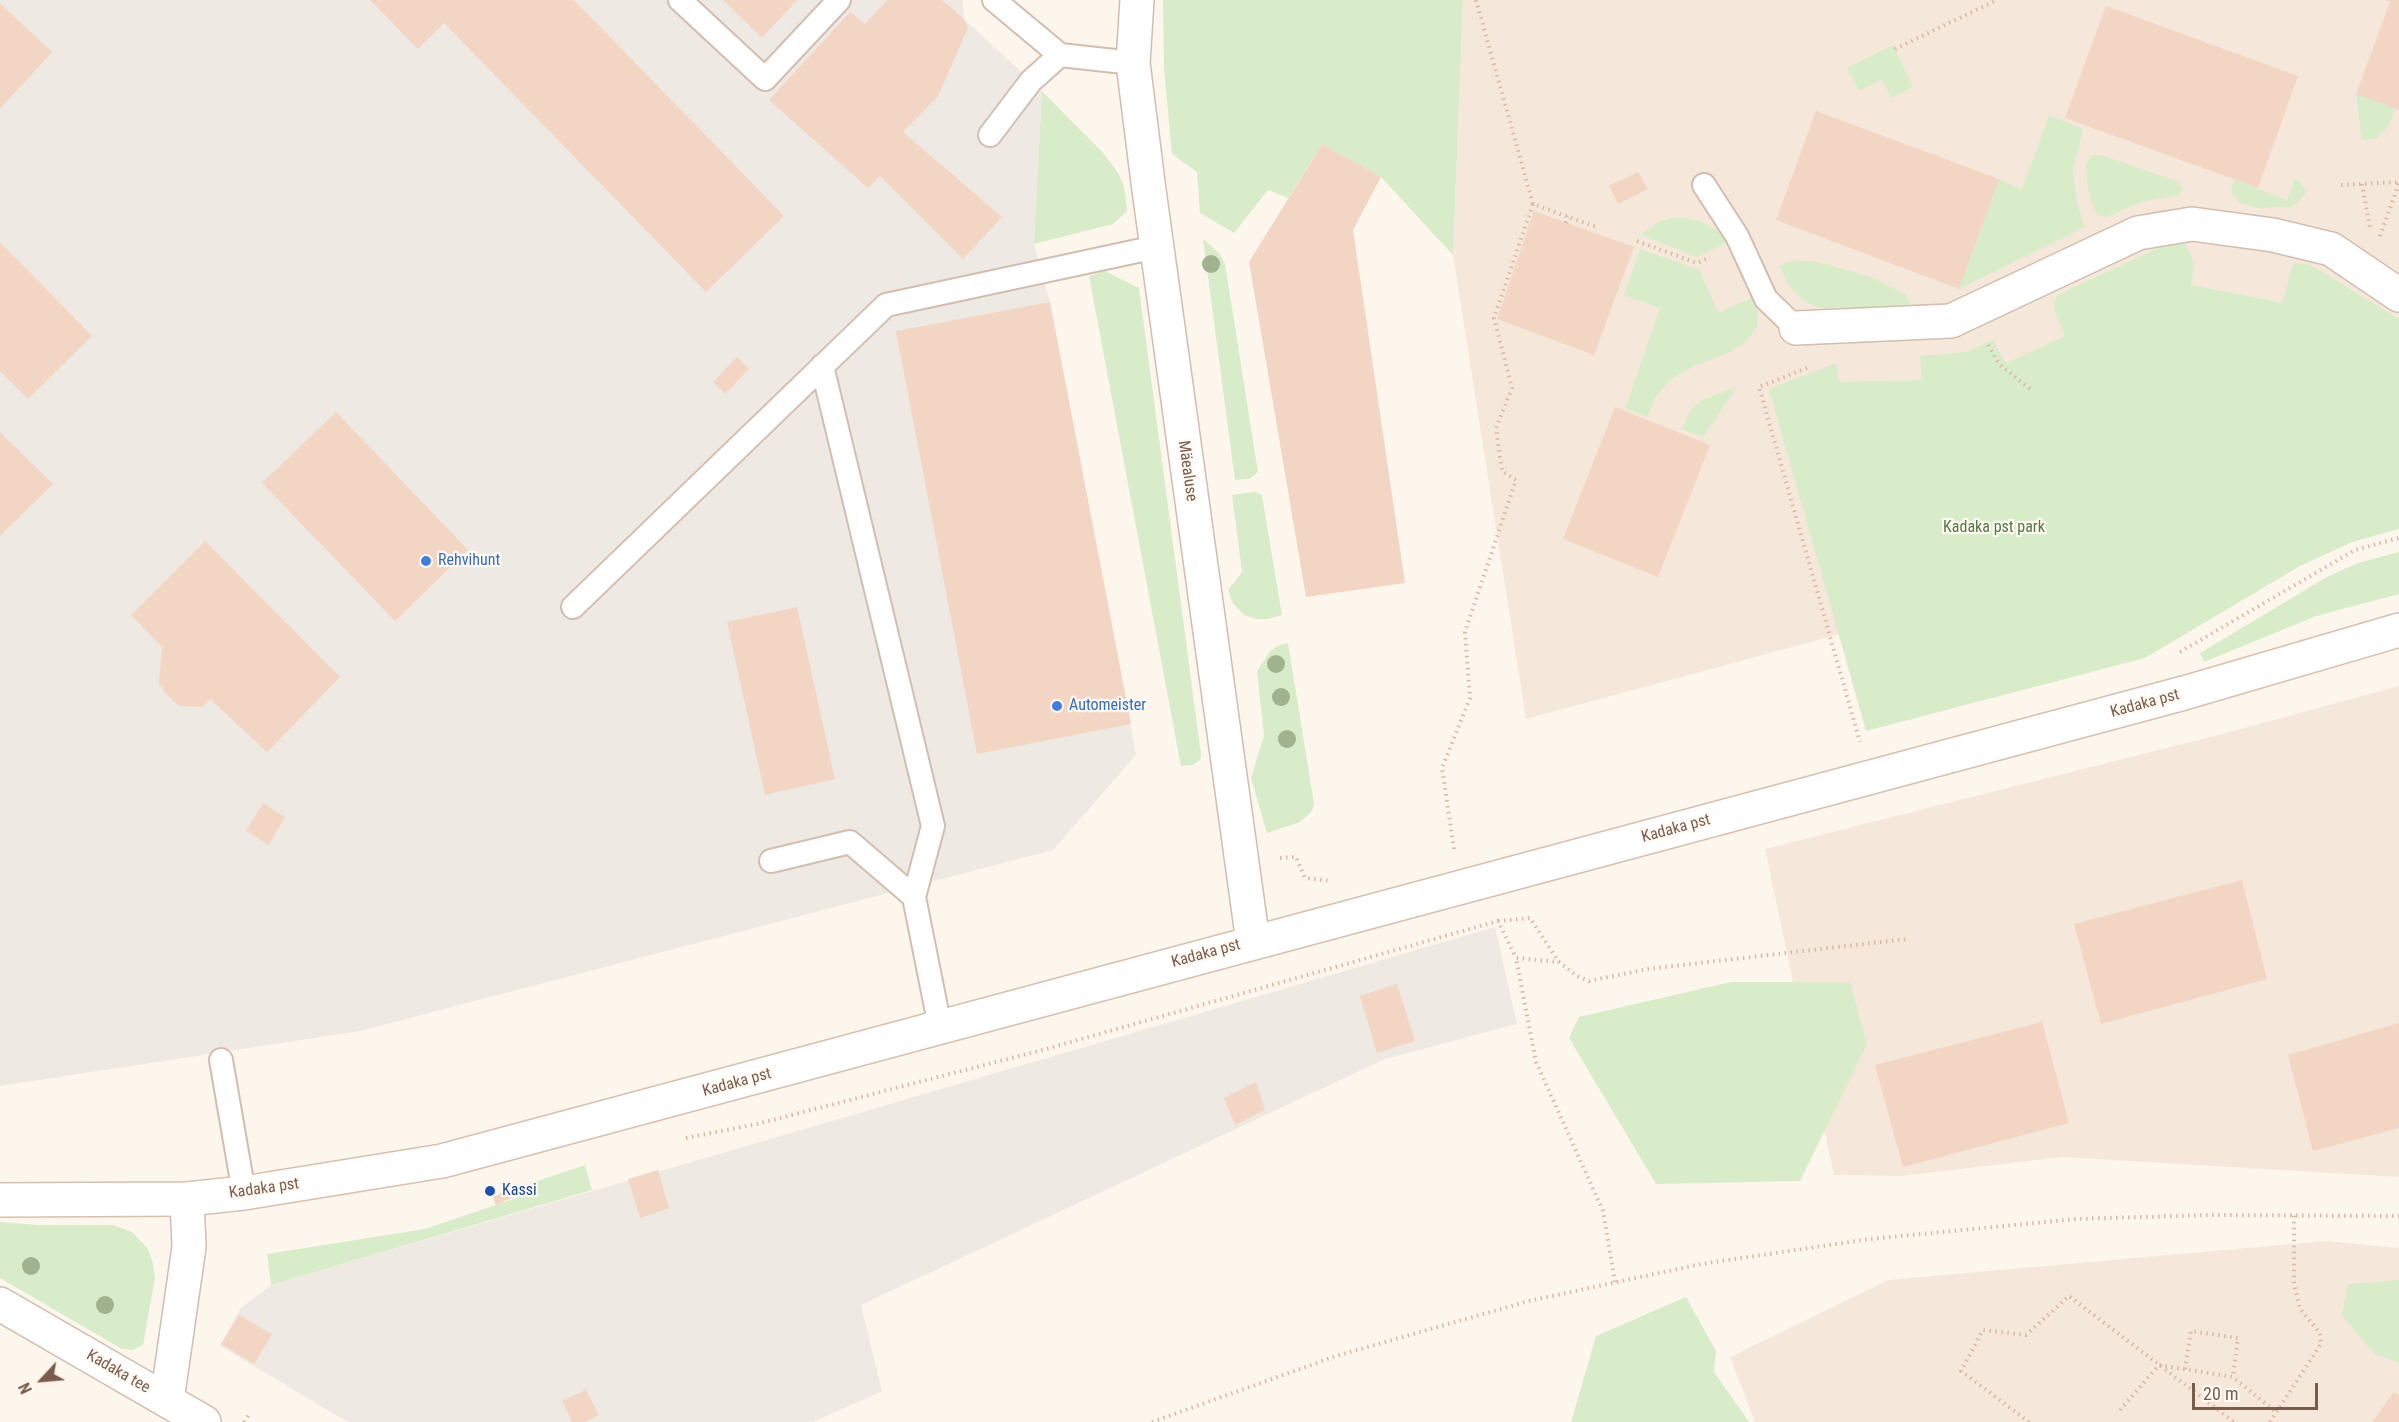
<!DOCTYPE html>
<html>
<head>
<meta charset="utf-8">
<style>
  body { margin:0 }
  #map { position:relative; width:2399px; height:1422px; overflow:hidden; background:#fdf6ec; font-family:"Roboto Condensed",sans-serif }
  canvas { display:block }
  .north { position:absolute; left:12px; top:1350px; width:60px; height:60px; -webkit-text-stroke:4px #fffaf3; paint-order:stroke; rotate:244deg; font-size:16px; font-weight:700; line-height:24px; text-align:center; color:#7a5c4d }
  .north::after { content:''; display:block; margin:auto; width:21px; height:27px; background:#7a5c4d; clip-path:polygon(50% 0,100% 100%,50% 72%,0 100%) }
  .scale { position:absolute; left:2192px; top:1383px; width:126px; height:27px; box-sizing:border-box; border:3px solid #7a5c4d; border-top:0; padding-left:8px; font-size:18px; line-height:21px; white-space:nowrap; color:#7a5c4d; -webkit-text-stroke:4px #fffaf3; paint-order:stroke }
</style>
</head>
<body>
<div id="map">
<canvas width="2399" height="1422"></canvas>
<div class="north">N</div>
<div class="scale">20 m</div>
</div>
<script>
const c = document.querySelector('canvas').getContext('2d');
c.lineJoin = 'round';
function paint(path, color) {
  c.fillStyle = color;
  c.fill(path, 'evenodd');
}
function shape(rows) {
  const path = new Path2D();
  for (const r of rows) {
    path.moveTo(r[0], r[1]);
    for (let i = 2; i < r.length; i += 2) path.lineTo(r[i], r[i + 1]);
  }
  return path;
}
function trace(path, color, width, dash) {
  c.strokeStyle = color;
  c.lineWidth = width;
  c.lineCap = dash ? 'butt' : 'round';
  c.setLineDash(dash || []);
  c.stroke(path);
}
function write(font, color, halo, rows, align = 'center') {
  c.font = font + ' "Roboto Condensed",sans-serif';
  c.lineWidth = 4.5;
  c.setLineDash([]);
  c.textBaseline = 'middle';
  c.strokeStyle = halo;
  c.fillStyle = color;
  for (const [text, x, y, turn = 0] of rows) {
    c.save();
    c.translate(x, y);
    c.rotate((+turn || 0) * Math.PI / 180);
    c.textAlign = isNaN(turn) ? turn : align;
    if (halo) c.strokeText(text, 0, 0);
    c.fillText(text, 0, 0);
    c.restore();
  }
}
paint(shape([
  [1463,0,2399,0,2399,483,1526,719,1453,255],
  [2399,686,2399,1177,2062,1157,1901,1176,1834,1175,1765,849,2226,733],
  [2326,1241,2399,1248,2399,1422,1755,1422,1730,1357,1888,1280]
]), '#f5e8da');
paint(shape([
  [0,0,963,0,964,19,1042,91,1034,244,1050,302,1136,755,1053,850,360,1031,0,1086],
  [1495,927,1517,1024,1385,1059,861,1305,882,1391,813,1422,348,1422,220,1346,241,1308,271,1285]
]), '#efe9e4');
paint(shape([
  [1163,0,1463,0,1453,255,1381,177,1322,144,1288,198,1268,190,1234,233,1200,213,1197,172,1172,154,1164,69],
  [1893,45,1913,87,1891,98,1882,80,1859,91,1847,68],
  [1042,91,1104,154,1118,173,1124,186,1127,211,1113,224,1034,244],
  [2356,94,2395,108,2389,126,2377,138,2362,140],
  [2049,115,2083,129,2073,171,2077,203,2085,227,1959,289,1999,179,2022,190],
  [2092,155,2101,155,2179,182,2183,189,2178,196,2144,201,2106,217,2096,214,2088,189,2086,164],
  [2295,178,2306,189,2304,196,2296,204,2290,207,2258,208,2239,202,2232,194,2231,187,2235,180,2287,200],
  [1672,218,1686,218,1702,222,1718,231,1727,242,1697,257,1641,235,1658,222],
  [1203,239,1219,253,1225,264,1258,472,1249,479,1235,480],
  [2186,244,2194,263,2191,285,2282,303,2293,263,2311,265,2399,319,2399,529,2352,542,2300,566,2145,658,1866,731,1769,389,1836,363,1839,382,1922,380,1920,356,1965,352,1993,340,2006,363,2065,336,2055,312,2054,305,2057,295,2165,245],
  [1640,249,1699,270,1719,313,1753,297,1758,311,1757,326,1748,340,1731,352,1698,364,1672,378,1655,398,1647,417,1625,409,1660,308,1624,295],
  [1794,260,1818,262,1871,277,1906,295,1911,306,1822,308,1808,304,1790,287,1779,266],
  [1105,271,1139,288,1201,755,1200,760,1193,765,1181,766,1089,276],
  [1737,387,1703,437,1682,429,1691,409,1703,400],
  [1255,492,1262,495,1282,615,1267,619,1256,619,1244,615,1232,602,1228,590,1242,572,1232,495],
  [2399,552,2399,594,2316,616,2204,662,2200,653,2327,577,2358,563],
  [1288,643,1314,804,1312,811,1300,822,1267,833,1251,778,1264,736,1257,671,1270,651,1280,645],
  [1731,982,1850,982,1867,1044,1800,1181,1656,1184,1569,1038,1579,1017],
  [585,1165,592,1190,271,1285,267,1254,425,1229,525,1195,525,1185],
  [0,1222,39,1225,113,1225,132,1232,148,1249,153,1263,155,1278,143,1345,133,1350,122,1349,0,1278],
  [2399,1280,2399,1363,2374,1353,2342,1316,2348,1284],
  [1686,1297,1716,1351,1714,1372,1749,1422,1571,1422,1596,1336]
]), '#d8ecc9');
paint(shape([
  [370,0,574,0,784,216,706,292,444,23,418,49],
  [723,0,797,0,762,38],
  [887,0,942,0,964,19,968,28,938,96,903,132,1002,217,963,259,880,176,868,188,769,100,850,12,865,24],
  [2386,0,2399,0,2399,110,2356,94,2390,2],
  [0,3,52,52,0,109],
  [2106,6,2298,76,2258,188,2065,118],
  [1816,111,1999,179,1959,289,1776,220],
  [1322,144,1381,177,1353,230,1405,583,1306,597,1249,262],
  [1638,172,1648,189,1618,204,1609,186],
  [1534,211,1634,247,1594,355,1497,319],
  [0,242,92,336,28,399,0,371],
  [1050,302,1131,724,977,754,896,331],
  [737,357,749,369,725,394,713,382],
  [1615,407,1710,445,1658,577,1563,539],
  [336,412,468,550,395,621,262,483],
  [0,432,53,484,0,536],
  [205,541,340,677,267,752,210,699,203,707,179,706,167,695,159,683,162,647,131,615],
  [797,607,835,779,765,795,727,622],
  [263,803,285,817,269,845,246,831],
  [2242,880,2267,979,2101,1024,2074,924],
  [1397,984,1415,1041,1377,1053,1360,996],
  [2042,1022,2069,1123,1903,1167,1875,1065],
  [2399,1023,2399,1128,2313,1151,2288,1055],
  [1256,1082,1265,1110,1235,1125,1224,1098],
  [658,1170,669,1208,640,1218,628,1179],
  [515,1187,518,1195,496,1205,493,1197],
  [239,1315,272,1334,254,1364,221,1344],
  [586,1390,599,1415,585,1422,572,1422,562,1401],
  [2394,1392,2399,1395,2399,1422,2372,1422]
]), '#f3d5c3');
const service = shape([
  [680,0,765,79,839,0],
  [994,0,1060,55,1133,63],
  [990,135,1031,81,1060,55],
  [1704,185,1737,236,1766,299,1796,328],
  [822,366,933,826,914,897,940,1027],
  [573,607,886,305,1156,247],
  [771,861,850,842,914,897],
  [221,1060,244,1193]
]);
const minor = shape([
  [1137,0,1133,63,1149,190,1253,942],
  [1796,328,1951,321,2138,233,2192,224,2273,235,2331,249,2399,295],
  [0,1304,204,1422],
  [167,1400,189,1247,187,1199]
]);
const secondary = shape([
  [0,1200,187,1199,244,1193,442,1161,2184,693,2399,630]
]);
trace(service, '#d1beb0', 26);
trace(minor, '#d1beb0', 36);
trace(secondary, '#d6c0b0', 36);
trace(shape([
  [1476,0,1533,204],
  [1895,49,1997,0],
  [2362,184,2370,228],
  [2341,185,2399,182],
  [1566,223,1569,217],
  [2380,236,2399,183],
  [1637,241,1697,263,1710,257],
  [1988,345,1999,364,2030,389],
  [1807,368,1759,387,1860,742],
  [2180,652,2355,550,2399,538],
  [1454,849,1442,768,1470,698,1465,632,1516,480,1502,471,1496,428,1512,388,1494,318,1533,204,1599,228],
  [1280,858,1296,857,1305,878,1331,881],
  [1498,921,1530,918,1559,962],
  [686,1138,757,1124,1046,1049,1498,921,1516,958],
  [1615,1282,1603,1211,1536,1062,1516,958,1559,962,1577,976,1589,981,1648,969,1907,939],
  [2185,1369,2191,1331,2238,1338,2233,1377],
  [2120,1410,2159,1365,2233,1377,2276,1412],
  [244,1422,250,1413],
  [1152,1422,1336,1356,1529,1301,1701,1264,1870,1239,2076,1219,2208,1215,2399,1216],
  [2029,1422,1961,1371,1983,1330,2026,1335,2069,1296,2234,1422],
  [2270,1422,2321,1344,2320,1333,2300,1309,2294,1283,2294,1214]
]), '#d9b8a5', 4, [1.5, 4.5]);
trace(service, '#fff', 22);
trace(minor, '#fff', 33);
trace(secondary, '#fff', 33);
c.fillStyle = '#a0b28e';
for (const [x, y] of [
  [1211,264],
  [1276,664],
  [1281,697],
  [1287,739],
  [31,1266],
  [105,1305]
]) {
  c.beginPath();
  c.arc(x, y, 9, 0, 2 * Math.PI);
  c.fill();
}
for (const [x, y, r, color] of [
  [426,561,6,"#3f7fe0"],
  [1057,706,6,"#3f7fe0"],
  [490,1191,6,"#1a4fb4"]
]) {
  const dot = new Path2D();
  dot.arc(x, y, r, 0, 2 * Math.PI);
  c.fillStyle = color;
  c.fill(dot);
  trace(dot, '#fffaf3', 2);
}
write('16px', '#7a5c4d', '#fffaf3', [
  ["Mäealuse",1187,471,82],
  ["Kadaka pst",2145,704,-15],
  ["Kadaka pst",1676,829,-15],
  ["Kadaka pst",1206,954,-15],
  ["Kadaka pst",737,1083,-15],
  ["Kadaka pst",264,1189,-8],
  ["Kadaka tee",118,1372,30]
]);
write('16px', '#537a41', '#fffaf3', [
  ["Kadaka pst park",1994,528]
]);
write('16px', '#366cbe', '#fffaf3', [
  ["Rehvihunt",438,561],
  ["Automeister",1069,706]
], 'left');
write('16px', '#164399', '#fffaf3', [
  ["Kassi",502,1191]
], 'left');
</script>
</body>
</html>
